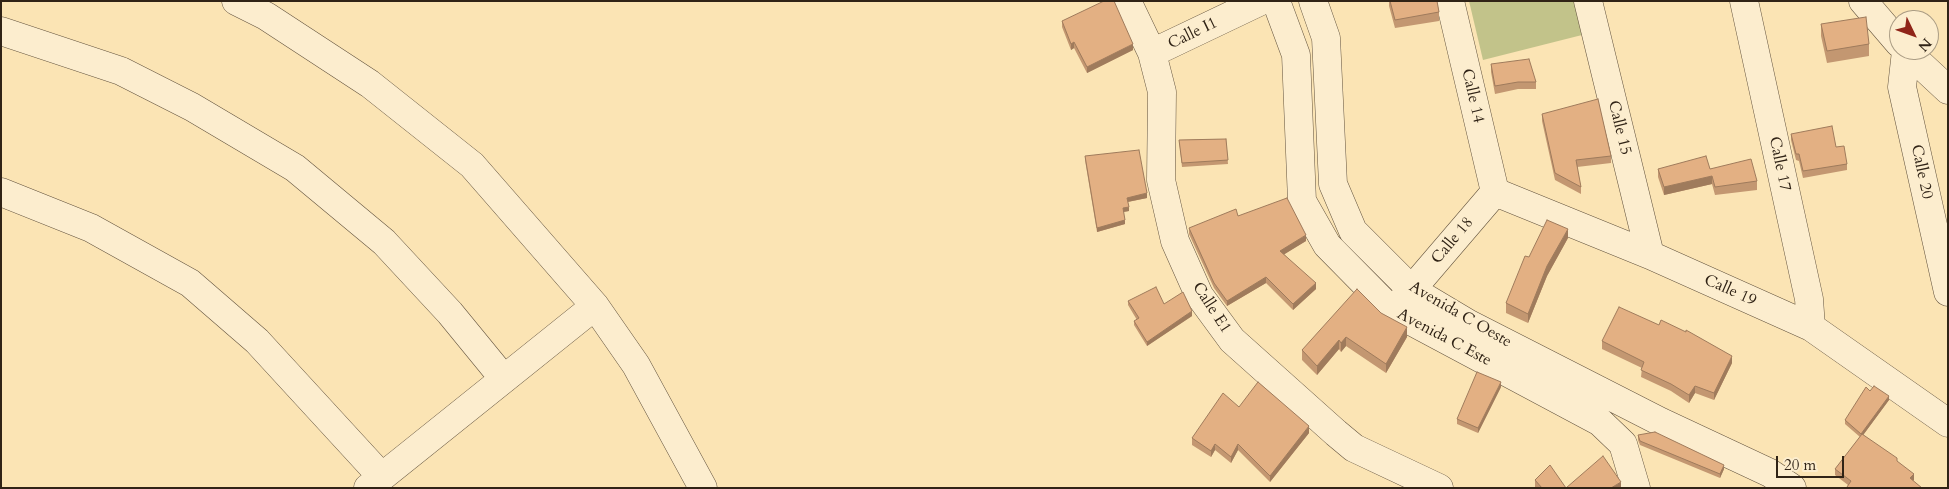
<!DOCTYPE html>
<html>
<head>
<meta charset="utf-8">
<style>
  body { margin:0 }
  #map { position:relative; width:1949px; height:489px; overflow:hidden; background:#fbe4b4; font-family:Cardo,serif }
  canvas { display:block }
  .frame { position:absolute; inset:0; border:2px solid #302316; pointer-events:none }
  .north { position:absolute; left:1889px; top:10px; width:50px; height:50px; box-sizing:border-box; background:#fcedce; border:1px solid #aa9c84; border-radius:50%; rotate:132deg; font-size:14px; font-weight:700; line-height:20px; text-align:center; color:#302316 }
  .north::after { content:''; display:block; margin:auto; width:18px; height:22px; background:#8f2418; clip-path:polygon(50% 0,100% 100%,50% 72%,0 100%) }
  .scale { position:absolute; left:1776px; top:456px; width:68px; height:22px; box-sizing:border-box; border:2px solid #302316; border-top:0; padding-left:6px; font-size:15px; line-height:18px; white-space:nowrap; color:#302316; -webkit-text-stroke:4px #fcedce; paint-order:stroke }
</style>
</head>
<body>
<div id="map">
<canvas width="1949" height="489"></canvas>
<div class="frame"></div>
<div class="north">N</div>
<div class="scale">20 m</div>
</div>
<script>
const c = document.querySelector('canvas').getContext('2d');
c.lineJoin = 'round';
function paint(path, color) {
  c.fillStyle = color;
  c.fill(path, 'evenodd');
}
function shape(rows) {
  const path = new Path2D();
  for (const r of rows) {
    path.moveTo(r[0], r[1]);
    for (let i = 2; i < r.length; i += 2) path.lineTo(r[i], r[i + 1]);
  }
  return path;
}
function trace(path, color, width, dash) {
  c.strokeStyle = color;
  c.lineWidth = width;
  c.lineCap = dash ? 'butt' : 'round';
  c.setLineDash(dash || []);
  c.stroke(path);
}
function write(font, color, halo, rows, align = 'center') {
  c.font = font + ' Cardo,serif';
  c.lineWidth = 4;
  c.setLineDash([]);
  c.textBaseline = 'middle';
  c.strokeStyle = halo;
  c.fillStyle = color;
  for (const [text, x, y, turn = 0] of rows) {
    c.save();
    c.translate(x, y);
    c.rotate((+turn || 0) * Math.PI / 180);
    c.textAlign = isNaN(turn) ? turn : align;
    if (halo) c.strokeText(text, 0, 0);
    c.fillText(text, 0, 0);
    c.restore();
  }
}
paint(shape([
  [1469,1,1574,1,1582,35,1483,60]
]), '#c2c38a');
const street = shape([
  [236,1,266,16,370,84,472,165,595,306,636,365,703,488],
  [1127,1,1152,53,1162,92,1161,180,1175,241,1199,295,1232,340,1336,433,1354,448,1439,488],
  [1276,1,1296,55,1302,201,1327,245,1392,311,1600,422,1623,444,1636,488],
  [1313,1,1326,38,1333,184,1353,231,1412,290,1469,324,1661,422,1770,473,1792,488],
  [1450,1,1495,192],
  [1588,1,1650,255],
  [1744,1,1809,299,1811,327],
  [1863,1,1899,43],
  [1,31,121,71,192,107,295,168,384,242,450,313,504,379],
  [1905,50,1948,90],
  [1906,51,1902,87,1948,292],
  [1152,53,1261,1],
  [1,192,91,228,190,283,257,341,382,477],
  [1495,192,1650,255,1811,327,1948,423],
  [1400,303,1495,192],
  [368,488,595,306]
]);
trace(street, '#63533e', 29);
trace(street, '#fcedce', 28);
paint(shape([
  [1389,1,1437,1,1439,12,1439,21,1395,28,1389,6],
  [1062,21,1133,50,1087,73,1074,48,1071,50,1062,27],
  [1821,24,1869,44,1869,56,1827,63,1821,36],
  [1491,64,1536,82,1536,89,1518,89,1495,94,1491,72],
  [1542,114,1611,156,1611,163,1577,167,1581,187,1581,194,1555,180,1542,121],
  [1791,134,1836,147,1847,164,1847,170,1803,178,1799,161,1796,160,1791,140],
  [1226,139,1228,164,1182,167,1179,140],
  [1085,156,1147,198,1128,202,1129,211,1123,212,1125,224,1097,232,1085,160],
  [1658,169,1710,169,1757,181,1757,190,1715,195,1712,184,1664,195,1658,177],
  [1238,216,1306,241,1284,254,1316,289,1293,310,1266,283,1227,306,1214,288,1189,234,1189,228],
  [1568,238,1547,276,1528,323,1506,313,1506,303,1529,257],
  [1128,301,1164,304,1192,316,1147,346,1134,325,1134,321,1137,320,1128,305],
  [1381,313,1407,337,1386,373,1346,346,1341,352,1339,349,1317,375,1302,360,1302,350],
  [1602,341,1732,363,1714,400,1695,393,1689,403,1671,391,1641,377,1642,368,1602,349],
  [1501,387,1478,433,1457,424,1457,419],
  [1870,391,1889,400,1863,435,1897,461,1914,480,1913,481,1922,488,1847,488,1848,485,1835,475,1835,469,1860,437,1845,424,1845,420],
  [1239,407,1309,433,1270,482,1238,450,1231,463,1215,450,1211,457,1192,445,1192,438],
  [1638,435,1724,469,1720,478,1640,445,1638,440],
  [1535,480,1566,488,1621,488,1535,488]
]), '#c39771');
paint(shape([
  [1074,42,1074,48,1071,50,1071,44],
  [1133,44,1133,50,1087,73,1087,67],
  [1712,176,1712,184,1664,195,1664,187],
  [1147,193,1147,198,1127,202,1127,198],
  [1129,207,1129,211,1123,212,1123,208],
  [1125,220,1125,224,1097,232,1097,228],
  [1568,229,1568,238,1547,276,1528,323,1528,314,1547,266],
  [1306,235,1306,241,1280,257,1280,251],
  [1266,277,1266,283,1227,306,1227,301],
  [1316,283,1316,289,1293,310,1293,304],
  [1192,311,1192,316,1147,346,1147,342],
  [1407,327,1407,337,1386,373,1386,364],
  [1346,337,1346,346,1341,352,1341,343],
  [1339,340,1339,349,1317,375,1317,366],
  [1732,356,1732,363,1714,400,1714,393],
  [1501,382,1501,387,1478,433,1478,428],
  [1695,386,1695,393,1689,403,1689,395],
  [1889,396,1889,400,1861,438,1861,434],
  [1309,426,1309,433,1270,482,1270,476],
  [1215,444,1215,450,1211,457,1211,451],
  [1238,444,1238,450,1231,463,1231,457],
  [1724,465,1724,469,1720,478,1720,474],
  [1914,474,1914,480,1910,483,1910,478],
  [1621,482,1621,488,1611,488]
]), '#9f7b5c');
const building = shape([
  [1104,1,1114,1,1133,44,1087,67,1074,42,1071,44,1062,21,1104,1],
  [1390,1,1437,1,1439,12,1395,20,1390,1],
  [1866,17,1869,44,1827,51,1821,24,1866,17],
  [1529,59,1536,82,1518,82,1495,86,1491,64,1529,59],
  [1598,99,1611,156,1576,160,1581,187,1555,173,1542,114,1598,99],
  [1832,126,1836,147,1844,146,1847,164,1803,171,1799,154,1796,154,1791,134,1832,126],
  [1226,139,1228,160,1182,163,1179,140,1226,139],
  [1139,150,1147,193,1127,198,1129,207,1123,208,1125,220,1097,228,1085,156,1139,150],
  [1706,156,1710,169,1751,159,1757,181,1715,187,1712,176,1664,187,1658,169,1706,156],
  [1287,198,1306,235,1280,251,1316,283,1293,304,1266,277,1227,301,1214,283,1189,228,1236,209,1238,216,1287,198],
  [1547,220,1568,229,1547,266,1528,314,1506,303,1525,256,1529,257,1547,220],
  [1156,287,1164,304,1183,292,1192,311,1147,342,1134,321,1139,318,1128,301,1156,287],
  [1357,289,1381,313,1407,327,1386,364,1346,337,1341,343,1339,340,1317,366,1302,350,1357,289],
  [1619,307,1659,325,1661,320,1686,332,1686,330,1732,356,1714,393,1695,386,1689,395,1671,384,1641,370,1644,362,1602,341,1619,307],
  [1477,372,1501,382,1478,428,1457,419,1477,372],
  [1258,382,1309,426,1270,476,1238,444,1231,457,1215,444,1211,451,1192,438,1223,393,1239,407,1258,382],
  [1874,386,1889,396,1861,434,1845,420,1866,387,1870,391,1874,386],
  [1655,432,1724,465,1720,474,1640,441,1638,435,1655,432],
  [1862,434,1897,458,1897,461,1914,474,1910,478,1922,488,1848,488,1847,487,1851,481,1835,469,1862,434],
  [1603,456,1621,482,1611,488,1542,488,1535,480,1550,465,1566,488,1603,456]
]);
paint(building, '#e3b083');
trace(building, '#9f7b5c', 1);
write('16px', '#302316', '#fcedce', [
  ["Calle I1",1193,34,-26],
  ["Calle 14",1472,96,77],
  ["Calle 15",1619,128,76],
  ["Calle 17",1779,164,78],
  ["Calle 20",1921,172,78],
  ["Calle 18",1453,241,-50],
  ["Calle 19",1730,291,24],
  ["Calle E1",1211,308,57],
  ["Avenida C Oeste",1460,315,30],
  ["Avenida C Este",1444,338,28]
]);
</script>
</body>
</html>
